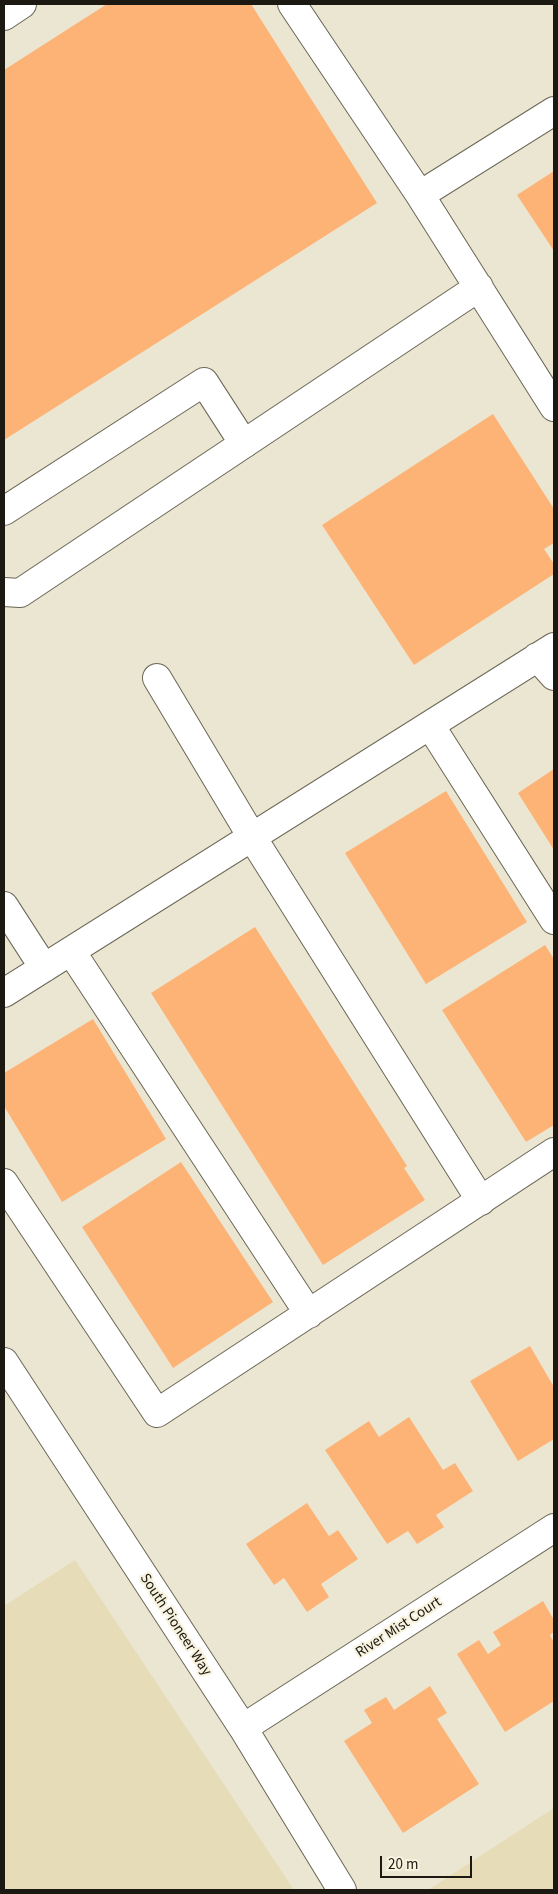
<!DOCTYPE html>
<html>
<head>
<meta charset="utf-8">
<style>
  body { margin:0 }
  #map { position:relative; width:558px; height:1894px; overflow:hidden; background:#ebe6d2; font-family:"Source Sans 3",sans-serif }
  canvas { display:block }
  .frame { position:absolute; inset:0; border:5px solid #1b1912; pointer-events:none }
  .scale { position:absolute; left:380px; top:1856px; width:92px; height:22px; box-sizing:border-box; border:2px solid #1b1912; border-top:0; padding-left:6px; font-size:15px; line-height:18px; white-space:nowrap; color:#1b1912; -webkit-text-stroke:4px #f8f3df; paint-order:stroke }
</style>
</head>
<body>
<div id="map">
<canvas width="558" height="1894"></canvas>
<div class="frame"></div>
<div class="scale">20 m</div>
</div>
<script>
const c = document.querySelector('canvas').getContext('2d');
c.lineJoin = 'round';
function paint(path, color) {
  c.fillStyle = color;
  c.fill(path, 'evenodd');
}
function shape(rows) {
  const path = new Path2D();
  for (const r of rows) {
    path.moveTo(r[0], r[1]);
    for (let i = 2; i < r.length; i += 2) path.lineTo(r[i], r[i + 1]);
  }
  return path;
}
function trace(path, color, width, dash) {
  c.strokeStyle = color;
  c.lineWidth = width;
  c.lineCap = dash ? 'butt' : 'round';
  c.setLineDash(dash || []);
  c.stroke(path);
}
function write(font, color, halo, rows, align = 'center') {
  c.font = font + ' "Source Sans 3",sans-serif';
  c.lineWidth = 4.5;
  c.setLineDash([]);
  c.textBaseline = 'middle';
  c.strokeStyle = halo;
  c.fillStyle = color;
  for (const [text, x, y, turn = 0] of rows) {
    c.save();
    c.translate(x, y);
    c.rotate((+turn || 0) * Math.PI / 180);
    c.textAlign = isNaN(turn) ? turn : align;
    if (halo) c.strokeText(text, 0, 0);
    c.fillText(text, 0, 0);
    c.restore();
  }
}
paint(shape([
  [75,1560,294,1890,4,1890,4,1606],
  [554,1808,554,1890,428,1890]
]), '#e6dcb7');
paint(shape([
  [107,4,251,4,377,203,4,440,4,70],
  [554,171,554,251,517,195],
  [493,414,554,509,554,543,544,549,554,564,554,574,414,665,322,525],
  [554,769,554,850,518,793],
  [446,791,527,922,426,984,345,853],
  [255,927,407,1166,404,1168,425,1200,323,1265,151,993],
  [545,945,554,959,554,1125,526,1142,442,1010],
  [93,1019,166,1139,62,1202,4,1106,4,1073],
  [181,1162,273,1302,173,1368,82,1227],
  [530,1346,554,1387,554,1439,518,1461,470,1381],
  [409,1417,443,1470,455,1463,473,1491,436,1515,444,1527,417,1544,408,1531,387,1544,325,1450,369,1421,379,1437],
  [307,1503,329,1536,338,1530,358,1559,321,1584,329,1597,307,1612,284,1578,274,1585,246,1544],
  [543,1601,554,1620,554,1632,550,1635,554,1643,554,1701,505,1732,457,1654,479,1640,488,1654,501,1645,493,1632],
  [430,1686,447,1713,437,1719,479,1784,403,1833,344,1741,372,1723,364,1710,386,1697,394,1710]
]), '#fdb376');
const minor = shape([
  [292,4,420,195,554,407],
  [4,16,22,4],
  [420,195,554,111],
  [4,511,204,382,244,444],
  [4,592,20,593,479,287],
  [537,657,554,676],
  [157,678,252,837,481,1201],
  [430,725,554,920],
  [4,906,44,968],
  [71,951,309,1314],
  [4,993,554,647],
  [4,1183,157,1413,554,1152],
  [4,1362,243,1728,342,1890],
  [243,1728,554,1528]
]);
trace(minor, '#6a6655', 30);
trace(minor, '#fff', 28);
write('15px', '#1b1912', '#f8f3df', [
  ["South Pioneer Way",175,1625,57],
  ["River Mist Court",399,1628,-33]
]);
</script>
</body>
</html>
